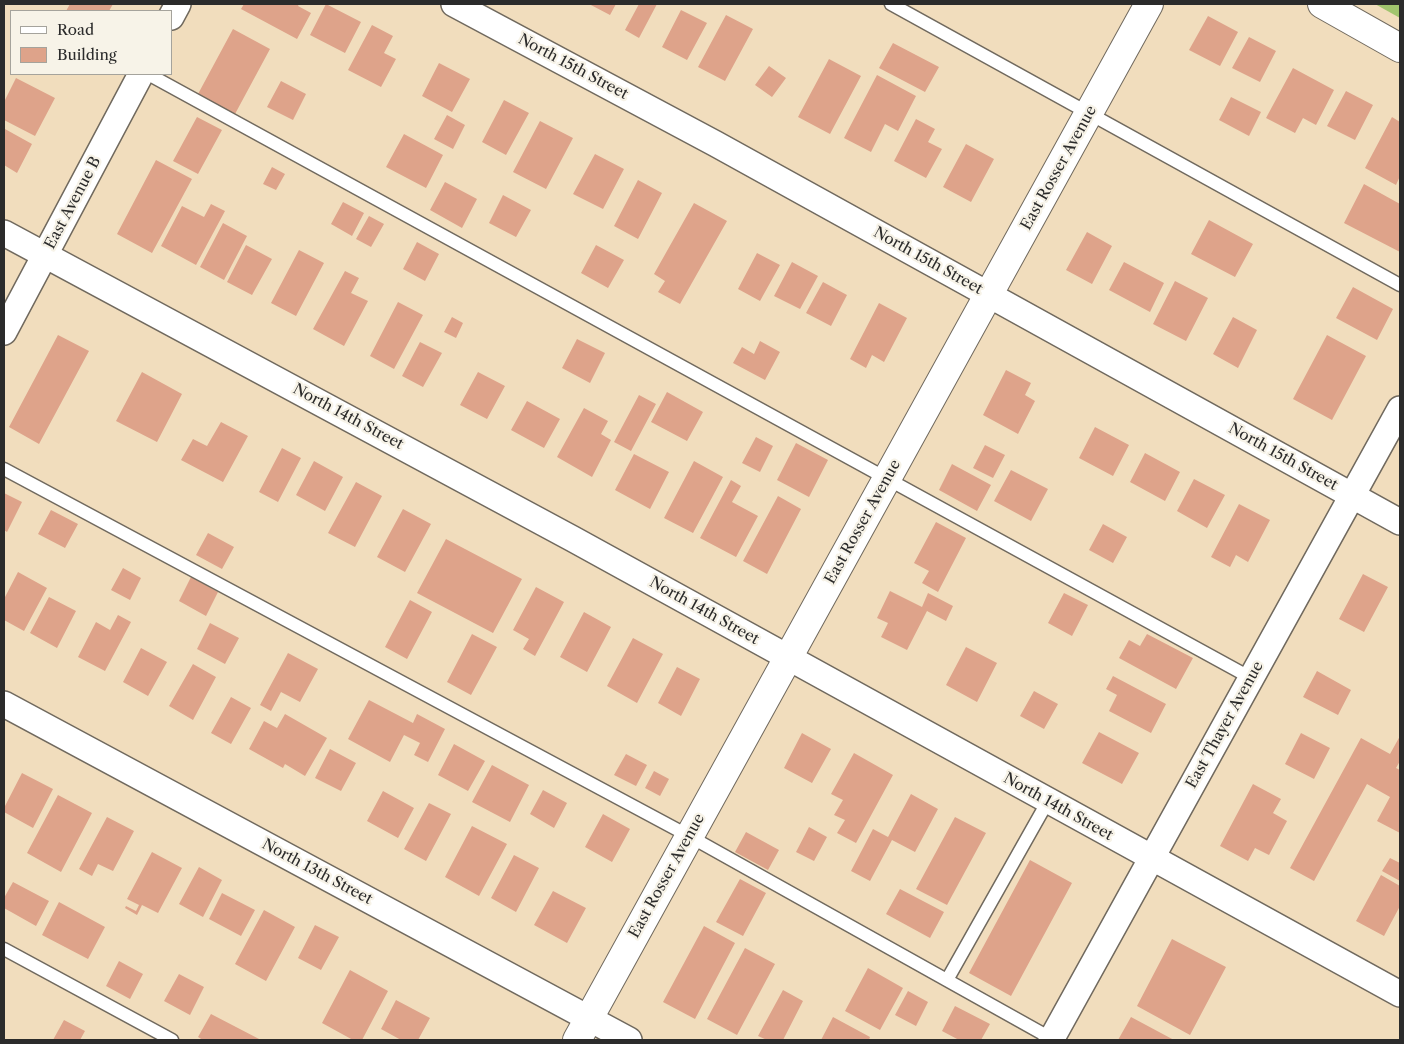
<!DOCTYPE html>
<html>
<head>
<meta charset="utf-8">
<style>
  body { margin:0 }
  #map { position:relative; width:1404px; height:1044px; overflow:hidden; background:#f1ddbd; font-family:"Libre Caslon Text",serif }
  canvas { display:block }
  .frame { position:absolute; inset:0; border:5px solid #2b2b2b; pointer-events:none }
  .legend { position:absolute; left:10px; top:10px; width:162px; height:65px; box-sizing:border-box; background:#f7f3e8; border:1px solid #a5a39c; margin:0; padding:6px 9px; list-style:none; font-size:15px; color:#2b2b2b }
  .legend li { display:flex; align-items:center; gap:10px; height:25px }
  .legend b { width:25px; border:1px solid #a5a39c }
</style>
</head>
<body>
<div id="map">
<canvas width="1404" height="1044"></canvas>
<div class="frame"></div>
<ul class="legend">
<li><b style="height:6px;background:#fff"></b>Road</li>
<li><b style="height:14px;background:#dea38a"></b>Building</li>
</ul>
</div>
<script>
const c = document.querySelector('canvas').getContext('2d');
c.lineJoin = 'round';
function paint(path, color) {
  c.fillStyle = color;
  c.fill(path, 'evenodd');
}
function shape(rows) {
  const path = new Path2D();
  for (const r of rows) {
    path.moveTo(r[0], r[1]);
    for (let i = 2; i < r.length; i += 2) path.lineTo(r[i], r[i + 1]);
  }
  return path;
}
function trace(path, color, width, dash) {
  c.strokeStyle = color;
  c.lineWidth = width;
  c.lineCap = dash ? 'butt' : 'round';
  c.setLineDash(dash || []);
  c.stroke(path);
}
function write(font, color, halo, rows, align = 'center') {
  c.font = font + ' "Libre Caslon Text",serif';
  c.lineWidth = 4.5;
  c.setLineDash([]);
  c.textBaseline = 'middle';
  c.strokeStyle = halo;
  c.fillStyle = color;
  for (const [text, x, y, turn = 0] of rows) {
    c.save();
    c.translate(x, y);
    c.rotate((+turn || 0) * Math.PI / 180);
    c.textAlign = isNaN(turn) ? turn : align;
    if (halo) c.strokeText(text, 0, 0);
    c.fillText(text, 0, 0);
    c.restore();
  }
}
paint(shape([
  [1375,4,1400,4,1400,18]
]), '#a1c46e');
paint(shape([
  [70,4,113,4,109,11,66,11],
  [244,4,299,4,298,6,311,13,297,39,241,9],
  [326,4,361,22,345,53,310,35],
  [589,4,616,4,610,15],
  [639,4,657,4,639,38,625,30],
  [681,10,707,23,687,60,662,47],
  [726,15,753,29,725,81,698,67],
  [1208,16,1238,32,1220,66,1189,50],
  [372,25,393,36,384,53,396,59,381,87,348,70],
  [233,29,270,49,235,114,198,94],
  [1249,37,1276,51,1260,82,1232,68],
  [893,43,939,67,925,92,879,68],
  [829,59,861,76,830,134,798,117],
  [439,63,470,79,452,112,422,96],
  [769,66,786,78,772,97,755,85],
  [1293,68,1334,90,1316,125,1303,118,1295,133,1266,118],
  [877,75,916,96,898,131,885,124,871,152,844,138],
  [16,78,55,98,35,136,4,120,4,102],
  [281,81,306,94,293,120,267,107],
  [1346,91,1373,105,1355,140,1327,126],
  [1231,97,1261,112,1249,136,1219,120],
  [504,100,529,113,506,155,482,142],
  [447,115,465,125,453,149,434,139],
  [197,117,222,130,198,174,173,161],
  [1392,117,1400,122,1400,176,1396,185,1365,168],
  [916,119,935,129,928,142,942,149,926,178,894,161],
  [540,121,573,138,546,189,513,172],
  [5,129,32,144,17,173,4,165],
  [404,134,443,155,426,188,386,167],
  [966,144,994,159,971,202,943,187],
  [595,154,624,169,603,209,573,194],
  [156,160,192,179,152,253,117,234],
  [272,167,285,174,276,190,263,184],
  [638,180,662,193,638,239,614,226],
  [445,182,477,199,462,228,430,210],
  [1364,184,1400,204,1400,252,1344,223],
  [503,195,531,210,516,237,489,223],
  [343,202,364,213,352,236,331,224],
  [694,203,727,221,680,304,658,292,665,281,654,274],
  [211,204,225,211,196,265,161,246,182,206,204,217],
  [369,216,384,224,371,247,356,239],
  [1209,220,1253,244,1235,277,1191,254],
  [223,223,247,236,224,280,200,267],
  [1087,232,1112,246,1092,284,1066,270],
  [417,242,439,254,425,281,403,269],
  [246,245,272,259,252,295,227,282],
  [596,245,624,260,608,288,581,273],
  [299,250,324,263,296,316,271,303],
  [757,253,780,265,760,301,738,289],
  [792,262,818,276,800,309,774,296],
  [1124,262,1164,283,1150,312,1109,290],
  [345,271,359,278,351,293,368,301,344,346,313,329],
  [1175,281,1208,298,1186,341,1153,324],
  [823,282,847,295,831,326,806,313],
  [1353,287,1393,309,1377,340,1336,318],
  [398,302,423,315,394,369,370,356],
  [879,303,907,318,884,362,872,355,866,368,850,359],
  [452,317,463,323,456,338,444,332],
  [1233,317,1257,330,1238,368,1213,354],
  [58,335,89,351,39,444,9,427],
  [1327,335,1366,356,1332,420,1293,399],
  [577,339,605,353,590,383,562,368],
  [760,341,780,352,765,380,733,363,742,347,754,354],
  [420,342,442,353,423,387,402,376],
  [1006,370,1031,383,1025,395,1035,401,1018,434,983,415],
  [142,372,182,394,157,442,116,421],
  [478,372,505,386,487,419,460,405],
  [667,392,703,412,687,441,651,422],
  [639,395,656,404,631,451,614,442],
  [527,401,560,419,544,448,511,430],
  [584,408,608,421,601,434,611,440,592,477,557,457],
  [221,422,248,436,223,482,181,460,193,439,207,446],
  [1095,427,1129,445,1113,476,1079,458],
  [756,437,773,446,760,472,742,463],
  [796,443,828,460,809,497,777,480],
  [985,445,1005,455,993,478,973,468],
  [282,448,301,458,278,502,259,492],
  [1145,453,1180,472,1165,501,1130,482],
  [634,454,669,472,650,509,615,490],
  [314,461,343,477,325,511,296,495],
  [694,461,723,477,693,533,664,518],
  [952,464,991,485,977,511,939,490],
  [1011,470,1048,489,1031,521,994,501],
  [1194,479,1225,495,1207,528,1177,511],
  [731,480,741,486,732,502,758,516,736,557,700,538],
  [356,482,382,496,355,547,328,533],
  [4,493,22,502,7,532,4,530],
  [778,496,801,509,767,574,743,561],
  [1239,504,1270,520,1248,562,1236,555,1230,567,1211,557],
  [403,509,431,524,405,572,377,557],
  [51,510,78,524,65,548,38,534],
  [936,522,966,538,938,592,922,583,929,571,914,563],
  [1103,524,1127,537,1113,563,1089,550],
  [208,533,234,547,222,569,196,555],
  [446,539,522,579,493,633,417,593],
  [123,568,141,578,130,600,111,590],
  [18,572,47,588,24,631,4,620,4,599],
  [1363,574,1388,587,1364,632,1339,619],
  [191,577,218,592,206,616,179,601],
  [536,587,564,602,535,656,523,649,529,639,513,630],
  [890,591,922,607,928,593,953,606,946,621,927,611,907,650,881,637,888,623,877,618],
  [1064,593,1088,605,1072,636,1048,623],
  [49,597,76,611,57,648,30,633],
  [410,600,432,612,407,659,385,647],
  [584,612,611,627,587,672,560,657],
  [118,615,131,622,105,671,78,657,96,622,110,630],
  [210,623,239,638,225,664,197,649],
  [472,634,497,647,471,695,447,682],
  [1147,634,1193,658,1176,689,1119,658,1129,640,1140,646],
  [633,638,663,654,637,703,607,686],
  [966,647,997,663,977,702,946,685],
  [141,648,167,662,148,696,123,682],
  [288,653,318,669,300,702,281,692,271,711,260,705],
  [193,664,216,677,193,720,169,706],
  [677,667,700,679,681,716,658,703],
  [1317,671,1351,690,1338,715,1303,697],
  [1113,676,1166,704,1151,733,1109,711,1117,695,1106,689],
  [1034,691,1058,704,1044,729,1020,716],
  [231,697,251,708,231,744,211,733],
  [369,700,413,723,417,714,445,729,428,762,414,755,420,743,404,735,390,762,348,739],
  [285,714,327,738,305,776,285,764,283,768,249,749,264,721,277,728],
  [1099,732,1139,753,1122,784,1082,763],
  [802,733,831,749,812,783,784,768],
  [1301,733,1330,748,1314,779,1285,764],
  [1400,736,1400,761,1396,768,1400,770,1400,833,1377,821,1390,797,1367,784,1314,881,1290,868,1361,738,1390,754],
  [454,744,485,761,468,791,438,775],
  [330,749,356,763,341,791,315,778],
  [854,753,893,775,856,843,837,833,845,820,834,815,843,800,831,794],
  [626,754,647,765,636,786,614,775],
  [492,765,529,785,510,822,472,802],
  [654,771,669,779,660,796,645,788],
  [22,773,53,789,33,828,4,812,4,808],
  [1253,784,1281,799,1273,813,1287,821,1269,855,1255,848,1248,861,1220,846],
  [543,790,567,803,554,828,530,814],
  [383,791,414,808,398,838,367,821],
  [911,794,938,809,915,852,892,840,870,881,851,871,873,829,888,837],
  [58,795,92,813,61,872,27,853],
  [429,803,451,814,426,861,404,849],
  [603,814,630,829,612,862,585,847],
  [107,817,134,831,113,871,98,864,92,876,79,869],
  [955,817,986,833,947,905,916,889],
  [472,826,507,844,479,896,445,877],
  [809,827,827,837,814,861,796,852],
  [746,832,779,850,768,870,735,852],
  [152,852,182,868,158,913,142,905,137,915,125,908,126,906,136,911,139,905,127,899],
  [514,855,539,868,516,912,491,898],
  [1390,858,1400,863,1400,881,1382,871],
  [1030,860,1072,883,1011,996,969,973],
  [199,867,222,880,203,917,179,904],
  [1381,875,1400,886,1400,906,1384,936,1356,921],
  [740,879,766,893,743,936,716,922],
  [13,882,49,901,36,926,4,908,4,898],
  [900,889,944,912,930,938,886,914],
  [553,891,586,908,567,943,534,925],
  [222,893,255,910,241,936,209,919],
  [59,902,105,927,88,959,42,935],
  [264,910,295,927,266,981,235,964],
  [315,925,339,937,321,970,298,958],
  [704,926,735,943,695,1019,663,1002],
  [1172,939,1226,967,1190,1035,1137,1006],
  [745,948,775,964,737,1035,707,1019],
  [119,961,143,974,130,999,106,986],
  [868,968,903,988,880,1030,845,1011],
  [350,970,388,991,362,1040,353,1040,322,1023],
  [179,974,204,987,190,1015,164,1001],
  [783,990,803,1001,783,1040,767,1040,758,1036],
  [908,991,928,1002,916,1026,895,1015],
  [396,1000,430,1018,418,1040,401,1040,381,1029],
  [955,1006,990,1024,981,1040,959,1040,942,1031],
  [211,1014,261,1040,203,1040,198,1037],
  [833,1017,870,1037,869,1040,821,1040],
  [1131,1017,1174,1040,1118,1040],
  [64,1020,85,1031,80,1040,53,1040]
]), '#dea38a');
const service = shape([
  [891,4,1400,285],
  [148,74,1251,678],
  [4,469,689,836,1054,1040],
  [4,949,172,1040],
  [947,980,1048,801]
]);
const minor = shape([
  [454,4,716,144,1400,522],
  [171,17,178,4],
  [4,233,573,539,1400,994],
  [4,332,141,74],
  [4,704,629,1040],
  [1051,1040,1400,409]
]);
const tertiary = shape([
  [1322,4,1400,48],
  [577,1040,1149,4]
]);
trace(service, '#70695e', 15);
trace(minor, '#70695e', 28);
trace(tertiary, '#70695e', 30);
trace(service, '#fff', 12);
trace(minor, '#fff', 25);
trace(tertiary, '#fff', 28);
write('15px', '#2b2b2b', '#f7f3e8', [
  ["North 15th Street",573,67,28],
  ["East Rosser Avenue",1059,168,-61],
  ["East Avenue B",73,203,-62],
  ["North 15th Street",928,261,29],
  ["North 14th Street",348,417,28],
  ["North 15th Street",1283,457,29],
  ["East Rosser Avenue",863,522,-61],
  ["North 14th Street",704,611,29],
  ["East Thayer Avenue",1225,725,-61],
  ["North 14th Street",1058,807,29],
  ["North 13th Street",317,872,28],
  ["East Rosser Avenue",667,876,-61]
]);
</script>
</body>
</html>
